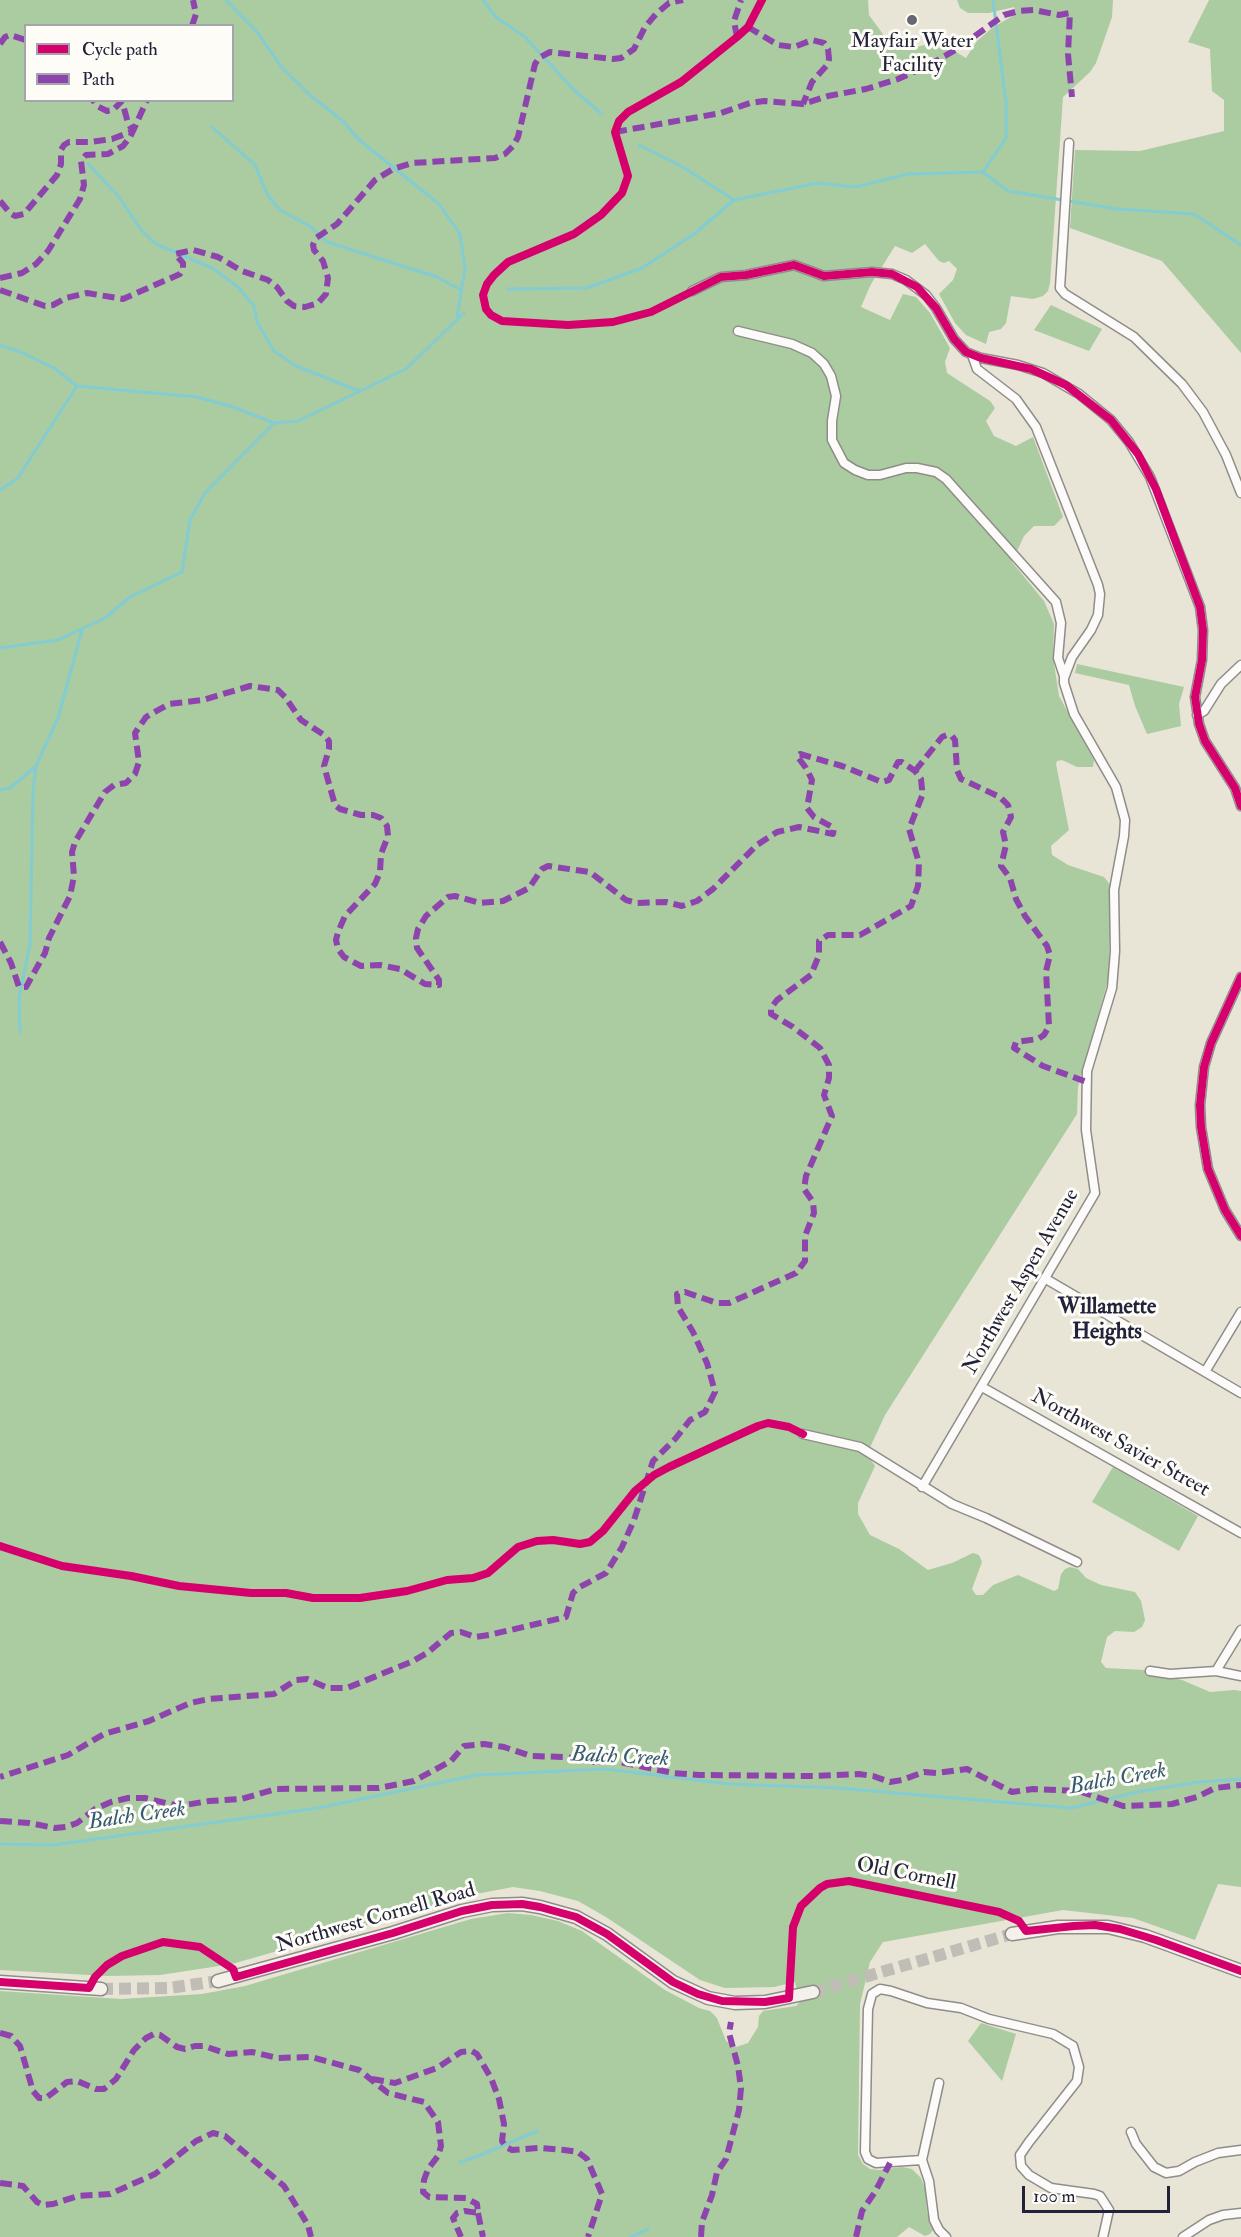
<!DOCTYPE html>
<html>
<head>
<meta charset="utf-8">
<style>
  body { margin:0 }
  #map { position:relative; width:1241px; height:2237px; overflow:hidden; background:#e8e4d6; font-family:"IM FELL Double Pica",serif }
  canvas { display:block }
  .legend { position:absolute; left:24px; top:24px; width:210px; height:78px; box-sizing:border-box; background:#fdfcf7; border:2px solid #a5a5ac; margin:0; padding:8px 10px; list-style:none; font-size:18px; color:#22223b }
  .legend li { display:flex; align-items:center; gap:12px; height:30px }
  .legend b { width:30px; border:2px solid #a5a5ac }
  .scale { position:absolute; left:1022px; top:2186px; width:148px; height:27px; box-sizing:border-box; border:3px solid #22223b; border-top:0; padding-left:8px; font-size:18px; line-height:21px; white-space:nowrap; color:#22223b; -webkit-text-stroke:4px #fdfcf7; paint-order:stroke }
</style>
</head>
<body>
<div id="map">
<canvas width="1241" height="2237"></canvas>
<ul class="legend">
<li><b style="height:8px;background:#d6006c"></b>Cycle path</li>
<li><b style="height:8px;background:#8e44ad"></b>Path</li>
</ul>
<div class="scale">100 m</div>
</div>
<script>
const c = document.querySelector('canvas').getContext('2d');
c.lineJoin = 'round';
function paint(path, color) {
  c.fillStyle = color;
  c.fill(path, 'evenodd');
}
function shape(rows) {
  const path = new Path2D();
  for (const r of rows) {
    path.moveTo(r[0], r[1]);
    for (let i = 2; i < r.length; i += 2) path.lineTo(r[i], r[i + 1]);
  }
  return path;
}
function trace(path, color, width, dash) {
  c.strokeStyle = color;
  c.lineWidth = width;
  c.lineCap = dash ? 'butt' : 'round';
  c.setLineDash(dash || []);
  c.stroke(path);
}
function write(font, color, halo, rows, align = 'center') {
  c.font = font + ' "IM FELL Double Pica",serif';
  c.lineWidth = 6;
  c.setLineDash([]);
  c.textBaseline = 'middle';
  c.strokeStyle = halo;
  c.fillStyle = color;
  for (const [text, x, y, turn = 0] of rows) {
    c.save();
    c.translate(x, y);
    c.rotate((+turn || 0) * Math.PI / 180);
    c.textAlign = isNaN(turn) ? turn : align;
    if (halo) c.strokeText(text, 0, 0);
    c.fillText(text, 0, 0);
    c.restore();
  }
}
paint(shape([
  [0,0,868,0,869,15,885,37,898,45,911,48,939,42,966,58,977,41,992,28,1016,14,1014,7,989,13,968,13,960,8,957,0,1113,0,1112,17,1096,63,1090,72,1063,97,1050,283,1048,291,1043,296,1033,299,1011,296,1006,323,1001,329,989,332,986,344,966,335,955,323,939,294,953,280,957,269,949,261,944,263,939,261,925,244,912,253,895,246,871,284,861,307,890,320,903,294,916,297,930,313,950,348,945,362,947,373,990,401,995,408,986,421,994,436,1016,446,1033,437,1063,517,1054,526,1034,526,1024,536,1012,562,1044,601,1054,624,1053,657,1059,696,1094,760,1093,767,1077,767,1062,760,1057,761,1056,764,1069,830,1051,846,1052,855,1068,865,1104,877,1112,887,1108,980,1078,1087,1077,1114,885,1415,867,1454,875,1466,858,1503,858,1514,870,1535,899,1549,928,1570,952,1563,973,1553,979,1555,982,1562,972,1589,976,1595,983,1595,993,1585,1018,1575,1054,1591,1058,1589,1061,1574,1065,1569,1070,1567,1078,1569,1086,1578,1101,1585,1135,1592,1141,1601,1145,1620,1142,1627,1134,1632,1115,1631,1107,1637,1101,1662,1106,1668,1145,1670,1182,1680,1210,1692,1234,1690,1241,1691,1241,1887,1218,1884,1195,1940,1133,1918,1063,1910,883,1942,870,1962,860,2004,858,2155,863,2164,870,2169,879,2170,902,2167,912,2169,921,2178,925,2188,927,2212,933,2230,930,2234,925,2236,909,2227,897,2237,0,2237,0,1991,121,1999,202,1994,245,1986,471,1919,508,1913,531,1915,558,1921,582,1931,665,1990,699,2008,710,2011,717,2018,726,2041,736,2047,748,2043,758,2027,759,2016,763,2011,796,2006,800,2002,795,1982,774,1987,725,1988,700,1980,606,1917,578,1901,540,1891,513,1887,476,1894,232,1964,160,1975,107,1976,0,1970],
  [26,26,232,26,232,100,26,100],
  [1209,0,1241,0,1241,353,1162,261,1070,228,1075,150,1140,151,1224,131,1224,100,1212,91,1210,49,1188,42],
  [1051,305,1102,329,1089,351,1034,330],
  [1077,664,1184,687,1179,704,1181,726,1147,734,1135,706,1129,685,1075,673],
  [1113,1467,1198,1516,1179,1551,1092,1502],
  [981,2023,1016,2034,1002,2081,968,2041]
]), '#abcba1');
trace(shape([
  [226,0,257,32,283,69,310,95,343,121,358,139,439,204,460,234,465,268,457,318],
  [483,0,496,17,525,37,573,89,602,114],
  [212,127,255,165,267,194,280,210,311,227,327,242,437,277,461,290],
  [639,145,681,166,734,200],
  [88,164,119,197,141,230,156,244,212,268,238,287,254,306,257,322,274,351,296,366,359,391],
  [983,172,1006,138,1006,103,993,0],
  [508,289,587,288,642,268,694,234,734,200,818,183,855,187,908,174,983,172,1008,191,1117,209,1194,214,1241,245],
  [0,345,23,353,54,368,77,386,197,397,233,407,274,423,298,421,406,369,464,313],
  [0,490,17,479,77,386],
  [0,648,58,640,105,618,130,597,182,572,190,520,205,493,274,423],
  [0,790,10,788,35,767],
  [20,1032,19,998,30,944,33,792,36,766,58,718,82,630],
  [0,1844,53,1845,318,1808,477,1775,605,1769,729,1784,838,1788,1071,1808,1137,1792,1199,1782,1241,1779],
  [460,2162,476,2157,537,2131],
  [631,2237,648,2229]
]), '#82ccd2', 3);
trace(shape([
  [101,1989,169,1988,218,1981],
  [813,1992,1012,1934]
]), '#c0bdb7', 12, [12, 6]);
const minor = shape([
  [1069,143,1060,288,1065,294,1134,337,1182,384,1203,412,1226,455,1241,493],
  [692,291,721,277,746,275,794,265,824,276,872,272,892,274,906,280,926,295,936,308,954,339,966,352,981,358,1018,365,1043,373,1079,394,1111,420,1129,442,1150,477,1200,607,1203,630,1202,660,1195,697,1199,724,1205,741,1235,788,1241,806],
  [738,331,792,344,812,353,824,364,831,376,836,396,832,421,832,440,844,463,855,470,868,475,880,475,906,468,917,468,936,472,946,479,1056,602,1061,623,1058,658,1064,676],
  [1197,715,1204,711,1221,684,1241,665],
  [1241,977,1211,1043,1204,1067,1200,1105,1201,1127,1208,1169,1225,1210,1241,1236],
  [1046,1279,1241,1393],
  [1205,1372,1241,1312],
  [982,1387,1241,1533],
  [803,1434,860,1447,952,1504,986,1518,1077,1562],
  [922,1487,1095,1193,1086,1130,1087,1071,1112,988,1115,951,1114,890,1124,836,1125,820,1116,787,1074,714,1064,683,1064,678,1072,657,1091,630,1098,615,1100,594,1098,585,1036,427,1016,399,977,369,972,355],
  [1150,1671,1170,1674,1216,1671,1241,1676],
  [1216,1671,1241,1630],
  [939,2083,922,2160,929,2181,934,2220,939,2230,946,2237],
  [1131,2132,1136,2144,1154,2167,1166,2173,1179,2171,1195,2162,1218,2153,1241,2150],
  [922,2160,876,2163,868,2159,865,2152,868,2009,872,1994,880,1989,891,1991,927,2003,961,2008,989,2019,1053,2034,1073,2046,1079,2067,1077,2081,1029,2142,1020,2155,1021,2166,1029,2175,1051,2188,1094,2194,1100,2196,1109,2210,1103,2237],
  [1183,2237,1209,2220,1223,2215,1241,2213]
]);
const secondary = shape([
  [1012,1934,1058,1927,1108,1927,1145,1936,1241,1971],
  [218,1981,393,1933,462,1911,492,1905,522,1904,540,1907,576,1917,607,1934,673,1982,708,1998,735,2003,765,2002,813,1992],
  [0,1982,101,1989]
]);
trace(minor, '#8f8d8a', 11);
trace(secondary, '#8f8d8a', 15);
trace(minor, '#fcfbf9', 8);
trace(secondary, '#f3f1ea', 12);
trace(shape([
  [192,26,196,14,193,0],
  [748,27,778,45,794,47,812,40,824,43,828,49,829,59,828,64,812,82,803,104],
  [737,37,734,21,741,0],
  [0,44,5,37,10,35,26,40],
  [615,132,721,113,750,103,764,101,803,104,828,96,866,89,898,79,929,65,957,49,1004,15,1019,11,1034,10,1059,15,1070,13,1068,54,1072,97],
  [0,201,10,213,15,216,24,214,57,175,61,164,61,150,64,145,69,142,91,142,112,139,133,131,147,100],
  [0,278,22,273,36,264,48,251,80,199,84,185,81,161,86,155,108,154,123,146,130,137,133,131,128,123,122,101,113,110,107,111,97,106,93,100],
  [0,290,45,306,53,305,66,298,87,293,123,299,180,274,183,269,183,263,175,254,193,250,218,257,242,271,268,280,277,287,287,301,294,306,305,307,318,303,326,294,328,278,323,261,314,250,313,245,316,238,337,224,375,180,393,169,412,163,495,158,505,154,513,146,518,137,535,64,539,58,550,52,613,59,621,58,634,49,645,27,656,14,669,3,683,0],
  [915,771,942,737,947,735,952,736,955,740,957,770,961,779,1000,797,1008,805,1011,817,1003,832,1006,845,1001,866,1010,878,1016,899,1025,916,1047,946,1050,955,1046,971,1049,1026,1044,1035,1038,1039,1016,1042,1014,1048,1043,1066,1087,1082],
  [0,942,11,963,19,987,26,987,45,953,49,938,70,896,74,876,72,852,75,842,105,792,114,785,126,783,135,774,139,762,135,733,146,717,169,704,203,700,250,686,278,690,285,697,301,720,324,735,329,741,329,749,324,766,335,805,340,809,361,815,373,815,381,818,387,826,388,836,381,854,380,872,375,884,345,916,338,932,336,940,338,949,344,957,361,966,380,965,400,969,425,984,439,985,439,980,417,948,416,938,418,929,426,916,448,897,455,896,480,903,503,901,529,888,542,869,548,866,590,872,626,900,637,903,666,902,682,906,697,901,713,889,757,845,777,832,799,827,833,834,834,828,814,817,807,808,812,780,806,768,797,756,800,754,842,766,882,782,889,780,898,762,902,762,915,771,921,779,922,789,922,796,909,829,919,863,918,886,911,906,860,935,828,935,819,941,819,955,811,975,777,1000,771,1008,771,1014,793,1027,820,1048,829,1065,829,1078,824,1095,832,1116,806,1176,804,1189,813,1202,814,1213,805,1236,805,1261,796,1273,729,1303,717,1303,685,1292,677,1294,678,1307,693,1332,707,1363,715,1392,705,1412,690,1420,676,1438,653,1461,634,1520,622,1547,606,1573,578,1588,573,1593,566,1617,489,1635,475,1637,461,1632,451,1633,427,1653,411,1662,347,1688,328,1688,307,1679,296,1680,274,1694,209,1699,190,1703,149,1721,104,1734,68,1755,0,1777],
  [0,1821,29,1823,55,1828,66,1827,77,1823,95,1809,111,1802,128,1798,145,1798,179,1806,209,1801,241,1799,276,1789,379,1788,414,1781,451,1761,464,1746,484,1744,504,1747,531,1756,566,1757,594,1762,610,1760,673,1773,699,1775,813,1776,859,1774,873,1776,890,1782,902,1780,924,1772,937,1773,967,1769,1012,1792,1033,1789,1079,1791,1123,1806,1172,1804,1197,1797,1215,1788,1241,1785],
  [0,2033,11,2036,20,2046,33,2091,39,2098,46,2098,67,2082,77,2081,96,2089,104,2089,116,2079,134,2050,146,2038,154,2034,160,2035,177,2047,185,2049,195,2046,204,2046,228,2054,252,2052,278,2058,311,2057,359,2070,388,2093,424,2102,438,2122,441,2146,438,2156,428,2169,424,2180,423,2192,429,2197,466,2198,477,2204,478,2213,465,2211,457,2213,453,2218,461,2237],
  [372,2079,395,2083,437,2068,461,2052,472,2051,477,2054,491,2078,499,2099,504,2124,502,2141,506,2147,512,2150,539,2148,564,2150,578,2152,587,2159,602,2194,588,2237],
  [0,2183,23,2186,37,2202,43,2205,53,2204,78,2196,110,2194,155,2174,196,2141,213,2133,225,2136,284,2186,308,2225,311,2237],
  [478,2213,483,2237],
  [701,2237,702,2222,712,2195,717,2172,726,2159,739,2110,741,2088,738,2066,729,2033,731,2022],
  [856,2237,862,2211,875,2192,890,2163]
]), '#8e44ad', 6, [12, 6]);
trace(shape([
  [762,0,748,27,737,37,681,82,628,112,619,121,615,132,628,176,622,193,601,215,574,234,508,262,494,275,487,284,483,295,486,309,491,315,502,321,568,325,613,322,651,312,721,277,746,275,794,265,824,276,872,272,892,274,917,287,936,308,954,339,966,352,981,358,1031,369,1066,385,1111,420,1138,454,1156,489,1200,607,1203,630,1202,660,1195,697,1199,724,1205,741,1235,788,1241,806],
  [1241,977,1211,1043,1204,1067,1200,1105,1201,1127,1208,1169,1225,1210,1241,1236],
  [0,1546,62,1566,131,1576,179,1586,251,1593,286,1593,313,1598,360,1598,407,1591,447,1580,473,1578,488,1573,518,1547,537,1541,553,1540,580,1544,590,1542,603,1531,635,1491,654,1475,669,1467,758,1426,768,1423,789,1427,803,1434],
  [0,1982,89,1988,95,1977,107,1965,122,1956,163,1942,200,1947,233,1969,236,1977,393,1933,462,1911,492,1905,522,1904,540,1907,576,1917,607,1934,673,1982,698,1994,722,2001,765,2002,789,1998,793,1927,801,1906,820,1888,827,1884,849,1881,999,1912,1019,1921,1026,1931,1074,1926,1095,1925,1120,1929,1156,1940,1241,1971]
]), '#d6006c', 8);
for (const [x, y, r, color] of [
  [912,20,6,"#676671"]
]) {
  const dot = new Path2D();
  dot.arc(x, y, r, 0, 2 * Math.PI);
  c.fillStyle = color;
  c.fill(dot);
  trace(dot, '#fdfcf7', 2);
}
write('21px', '#22223b', '#fdfcf7', [
  ["Mayfair Water",912,42],
  ["Facility",912,66]
]);
write('21px', '#22223b', '#fdfcf7', [
  ["Northwest Aspen Avenue",1022,1282,-60],
  ["Northwest Savier Street",1120,1444,29],
  ["Old Cornell",906,1875,11],
  ["Northwest Cornell Road",376,1919,-16]
]);
write('bold 22px', '#22223b', '#fdfcf7', [
  ["Willamette",1107,1308],
  ["Heights",1107,1333]
]);
write('italic 22px', '#345a70', '#fdfcf7', [
  ["Balch Creek",620,1758,3],
  ["Balch Creek",1118,1780,-10],
  ["Balch Creek",137,1817,-8]
]);
</script>
</body>
</html>
